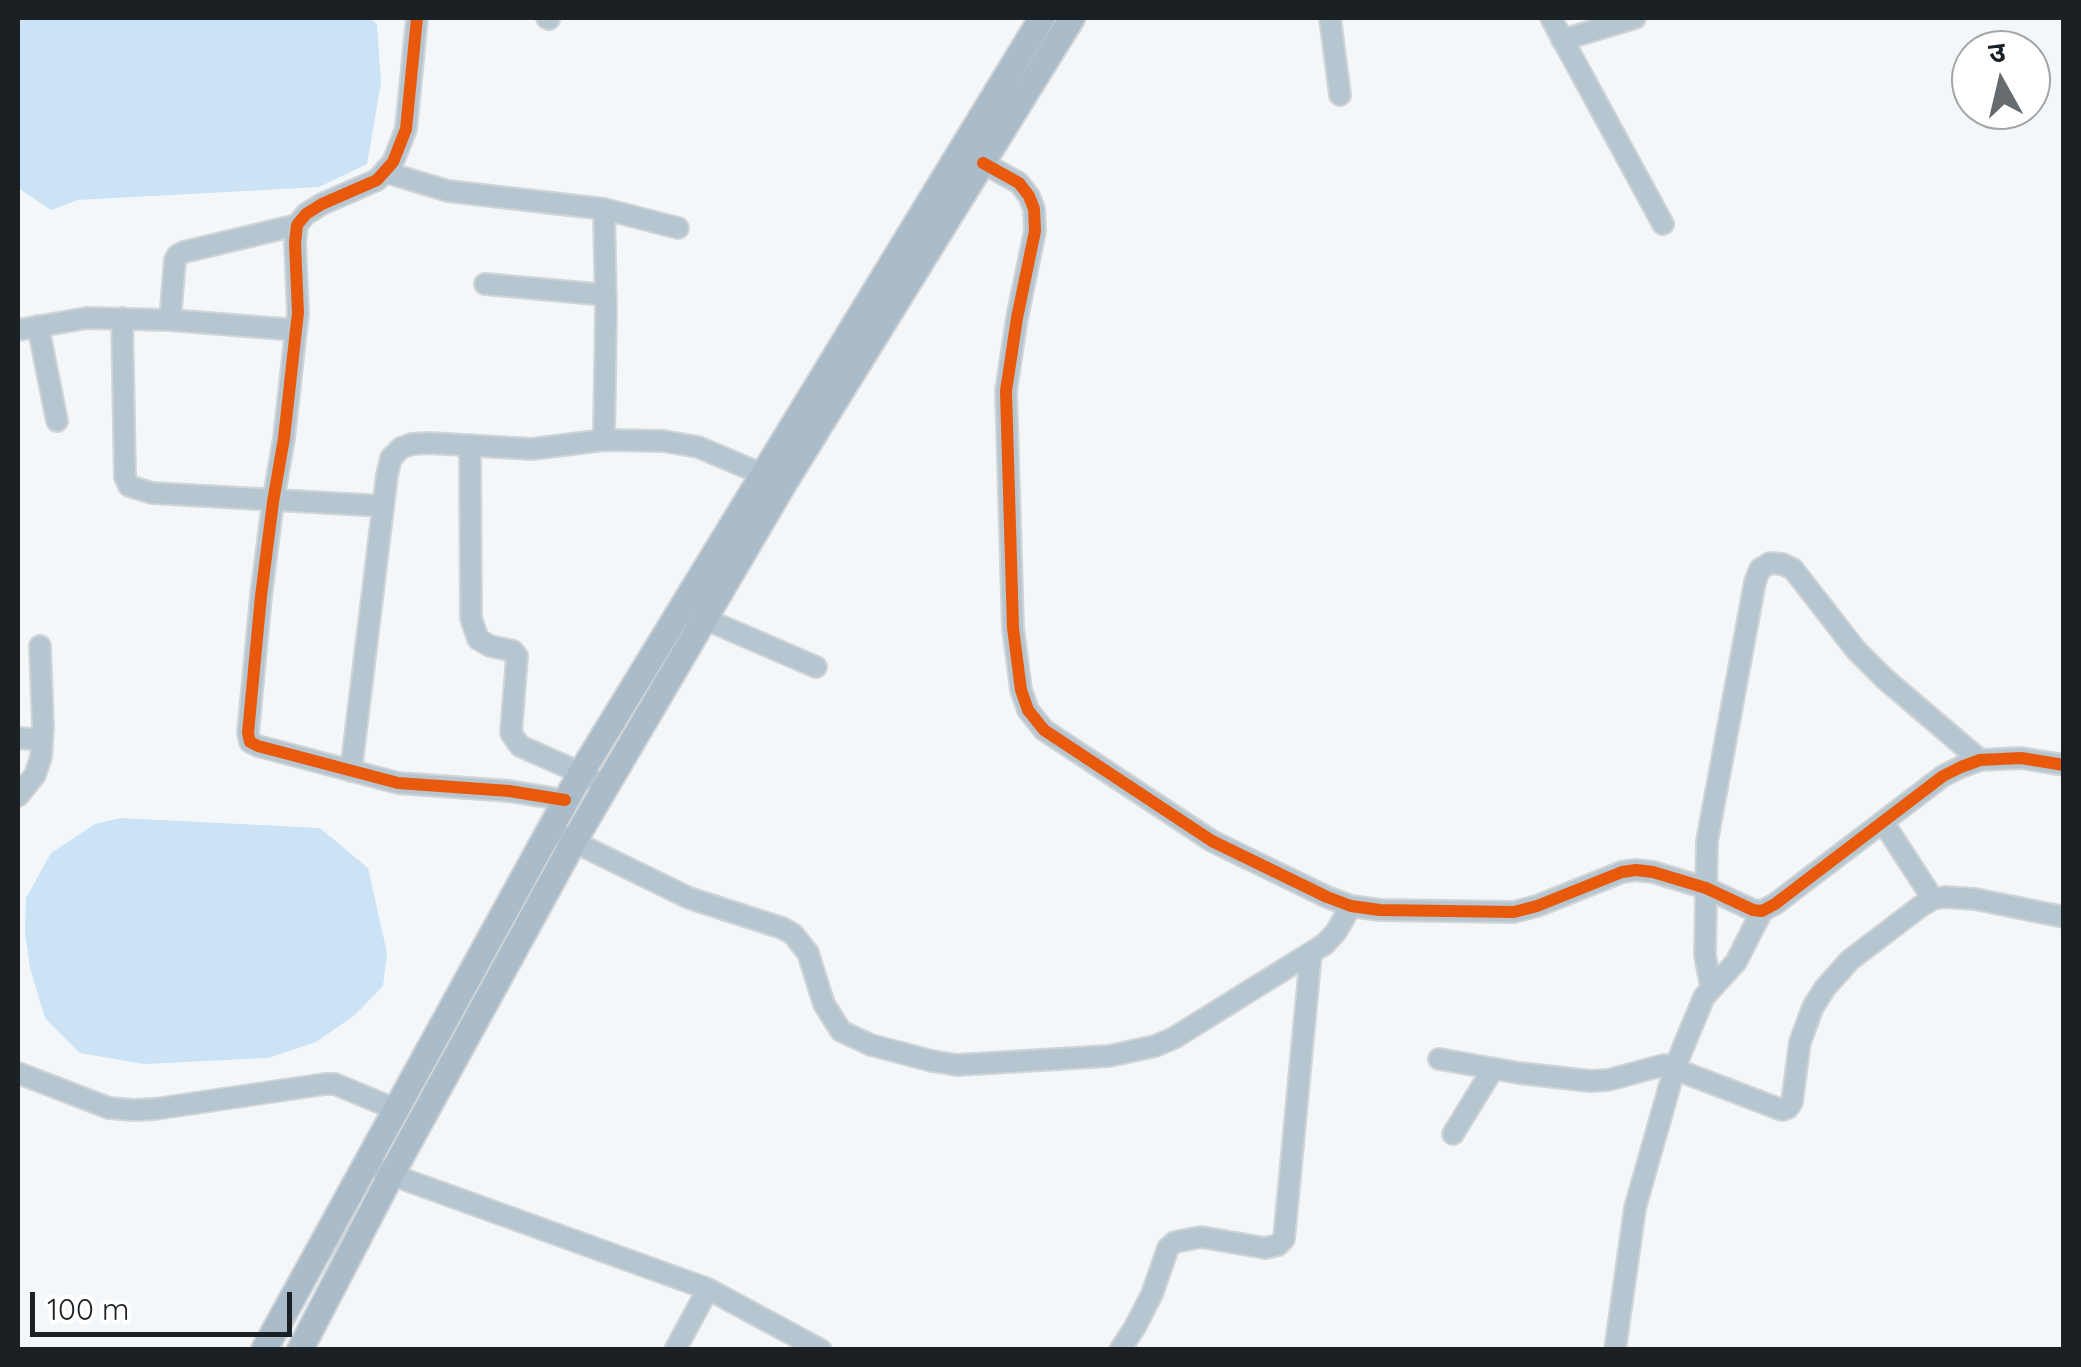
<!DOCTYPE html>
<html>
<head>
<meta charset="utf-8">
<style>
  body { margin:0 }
  #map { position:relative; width:2081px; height:1367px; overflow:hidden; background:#f4f7fa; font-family:Quicksand,"Noto Sans Devanagari",sans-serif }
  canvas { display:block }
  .frame { position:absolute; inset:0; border:20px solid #1a2024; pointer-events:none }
  .north { position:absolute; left:1951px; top:30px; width:100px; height:100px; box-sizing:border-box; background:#fff; border:2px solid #a3a6a7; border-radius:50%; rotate:352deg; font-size:28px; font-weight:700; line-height:40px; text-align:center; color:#1a2024 }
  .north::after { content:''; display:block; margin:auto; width:35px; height:45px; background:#666b6f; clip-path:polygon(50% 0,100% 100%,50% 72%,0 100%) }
  .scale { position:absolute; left:30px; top:1292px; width:262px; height:45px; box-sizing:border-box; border:5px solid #1a2024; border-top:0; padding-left:12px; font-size:30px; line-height:35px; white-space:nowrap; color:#1a2024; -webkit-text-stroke:8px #fff; paint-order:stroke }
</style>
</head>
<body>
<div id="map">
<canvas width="2081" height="1367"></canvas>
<div class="frame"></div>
<div class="north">उ</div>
<div class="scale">100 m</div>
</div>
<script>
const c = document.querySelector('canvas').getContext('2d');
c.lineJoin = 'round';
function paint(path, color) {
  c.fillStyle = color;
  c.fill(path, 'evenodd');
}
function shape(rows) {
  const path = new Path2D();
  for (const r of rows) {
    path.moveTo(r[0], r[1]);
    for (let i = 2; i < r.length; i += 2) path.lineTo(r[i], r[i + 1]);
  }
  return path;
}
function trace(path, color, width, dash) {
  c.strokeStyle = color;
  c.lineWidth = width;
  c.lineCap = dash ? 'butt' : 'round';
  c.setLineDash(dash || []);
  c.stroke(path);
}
paint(shape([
  [18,18,370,18,377,24,381,83,367,164,319,187,78,200,51,210,18,188],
  [121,818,320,828,368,868,387,953,383,986,355,1015,316,1042,268,1058,144,1064,80,1053,45,1018,30,968,25,933,26,898,51,853,95,824]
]), '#cbe3f4');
const minor = shape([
  [417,18,406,129,393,162,377,180,322,204,306,214,297,225,295,243,298,313,296,330,284,438,273,502,261,596,248,733,250,742,258,746,398,783,509,791,565,800],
  [547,18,549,19],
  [1330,18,1340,95],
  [1551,18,1663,224],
  [1562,40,1635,18],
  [983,163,1019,183,1029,196,1034,209,1035,231,1017,318,1006,391,1013,628,1021,690,1028,710,1044,730,1212,841,1327,897,1351,906,1380,910,1514,912,1537,906,1622,872,1636,870,1653,872,1706,888,1753,910,1762,911,1775,904,1943,776,1961,767,1980,760,2021,758,2064,765],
  [385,172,448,191,604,209,678,228],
  [485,284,606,295],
  [122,318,125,477,129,486,152,493,383,506],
  [170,320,175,260,178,255,184,252,297,225],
  [38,326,57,421],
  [18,330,87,318,170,320,296,330],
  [604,440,606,312,604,209],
  [470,445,471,618,478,639,490,646,513,651,517,656,511,733,520,746,581,773,606,787],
  [705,619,816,667],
  [18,738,42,740],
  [351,771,387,475,391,458,401,448,412,444,429,443,532,449,604,440,663,441,698,447,762,474],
  [18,796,35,775,41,757,43,728,40,646],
  [1883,822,1933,899],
  [560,835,689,898,782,928,793,934,808,953,824,1004,841,1031,871,1045,932,1061,957,1065,1109,1056,1155,1046,1174,1038,1325,944,1336,932,1351,906],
  [1711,987,1705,955,1707,841,1755,582,1760,569,1770,563,1782,564,1793,569,1856,650,1885,679,1980,760],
  [1439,1059,1519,1073,1590,1081,1608,1080,1664,1065,1782,1110,1788,1108,1792,1102,1800,1042,1813,1007,1825,988,1850,960,1921,906,1933,899,1945,897,1975,899,2064,917],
  [18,1073,109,1108,134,1110,155,1109,325,1084,335,1084,395,1109],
  [1453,1134,1493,1069],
  [381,1171,708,1289,821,1350],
  [675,1350,708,1289],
  [1120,1350,1135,1327,1152,1294,1168,1248,1175,1242,1201,1237,1265,1248,1278,1245,1284,1239,1311,953],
  [1615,1350,1635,1208,1675,1067,1704,997,1736,962,1762,911]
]);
const major = shape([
  [264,1350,581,773,1042,18],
  [300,1350,391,1175,574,841,786,480,1072,18]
]);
trace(minor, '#d2d5d7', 24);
trace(major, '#d2d5d7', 29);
trace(minor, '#b5c6d1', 20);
trace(major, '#aabcc9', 25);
trace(shape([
  [417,18,406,129,393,162,377,180,322,204,306,214,297,225,295,243,298,313,296,330,284,438,273,502,261,596,248,733,250,742,258,746,398,783,509,791,565,800],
  [983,163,1019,183,1029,196,1034,209,1035,231,1017,318,1006,391,1013,628,1021,690,1028,710,1044,730,1212,841,1327,897,1351,906,1380,910,1514,912,1537,906,1622,872,1636,870,1653,872,1706,888,1753,910,1762,911,1775,904,1943,776,1961,767,1980,760,2021,758,2064,765]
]), '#e8590c', 12);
</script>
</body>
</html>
